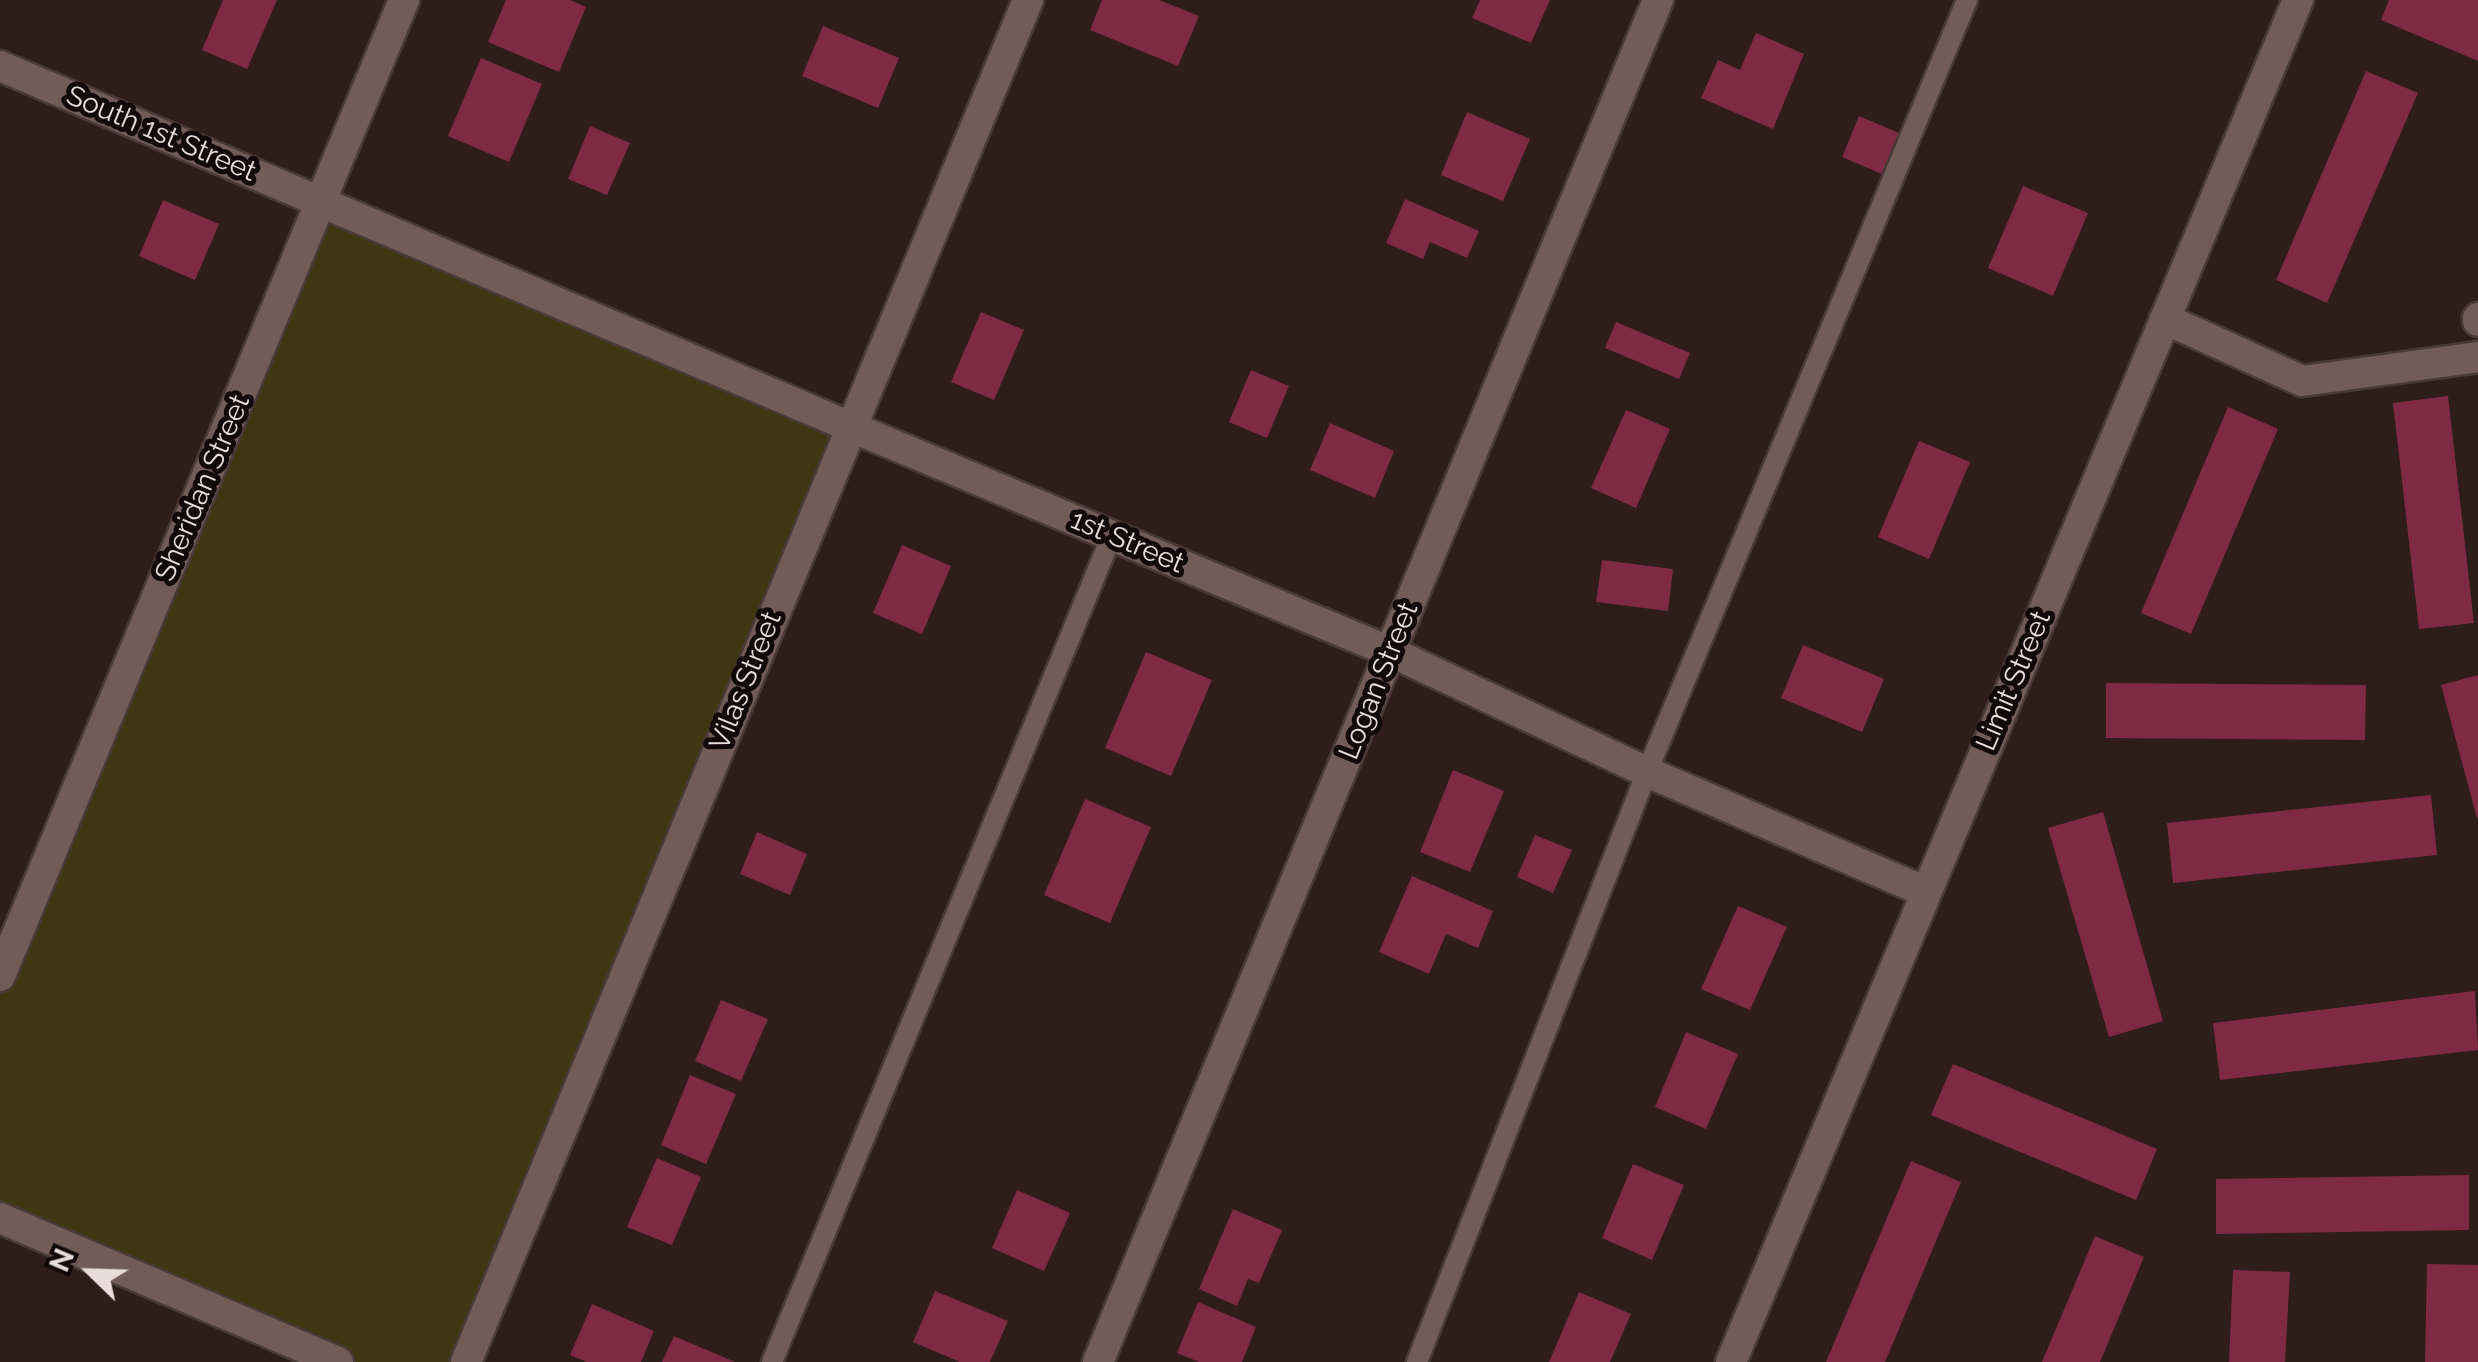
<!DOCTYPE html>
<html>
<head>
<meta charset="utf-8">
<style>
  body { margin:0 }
  #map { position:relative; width:2478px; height:1362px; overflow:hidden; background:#2e1d19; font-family:Raleway,sans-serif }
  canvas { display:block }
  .north { position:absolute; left:40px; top:1222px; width:100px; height:100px; -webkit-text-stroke:8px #110908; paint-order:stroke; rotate:293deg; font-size:28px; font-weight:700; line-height:40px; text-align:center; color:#e9ddda }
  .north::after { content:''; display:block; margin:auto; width:35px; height:45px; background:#e9ddda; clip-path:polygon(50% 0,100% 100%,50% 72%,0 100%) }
</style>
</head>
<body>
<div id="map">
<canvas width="2478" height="1362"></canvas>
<div class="north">N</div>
</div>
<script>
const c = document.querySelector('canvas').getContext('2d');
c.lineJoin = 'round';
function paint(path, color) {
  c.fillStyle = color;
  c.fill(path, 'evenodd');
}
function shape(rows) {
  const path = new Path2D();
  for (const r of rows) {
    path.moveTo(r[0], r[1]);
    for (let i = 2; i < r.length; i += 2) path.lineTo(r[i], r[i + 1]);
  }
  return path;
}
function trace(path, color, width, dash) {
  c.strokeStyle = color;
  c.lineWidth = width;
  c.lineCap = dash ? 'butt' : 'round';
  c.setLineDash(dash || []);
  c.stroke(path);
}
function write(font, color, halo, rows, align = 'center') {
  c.font = font + ' Raleway,sans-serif';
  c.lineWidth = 10;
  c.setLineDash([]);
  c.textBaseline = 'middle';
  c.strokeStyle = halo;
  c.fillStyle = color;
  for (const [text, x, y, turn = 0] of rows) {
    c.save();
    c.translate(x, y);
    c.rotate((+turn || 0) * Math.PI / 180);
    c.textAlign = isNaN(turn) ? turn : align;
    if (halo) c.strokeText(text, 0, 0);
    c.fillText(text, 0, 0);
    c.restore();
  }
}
paint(shape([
  [322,203,851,427,466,1362,338,1362,0,1218,0,976]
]), '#3e3711');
paint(shape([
  [223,0,277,0,247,69,202,50],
  [506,0,570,0,586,7,559,72,488,42],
  [1102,0,1159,0,1199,16,1178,66,1090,30],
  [1480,0,1550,0,1531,43,1472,18],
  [2389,0,2478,0,2478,61,2381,20],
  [823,26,899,58,878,108,802,76],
  [1756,33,1804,54,1773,129,1701,98,1718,60,1740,70],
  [481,58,542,84,509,162,448,136],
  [2366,71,2418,93,2327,303,2276,280],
  [1467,112,1530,139,1503,201,1441,175],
  [1859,116,1899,133,1882,174,1842,157],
  [590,126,630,143,607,195,568,179],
  [2023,186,2088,213,2053,296,1988,268],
  [1405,199,1479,231,1467,258,1430,242,1423,259,1386,243],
  [163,200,219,224,195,280,139,256],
  [981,312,1024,330,994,400,951,382],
  [1616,322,1690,353,1679,379,1605,348],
  [1251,370,1289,386,1267,438,1229,422],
  [2448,396,2474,623,2419,629,2393,403],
  [2228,407,2278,429,2191,634,2141,613],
  [1626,410,1670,429,1636,508,1591,488],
  [1330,423,1394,451,1375,498,1310,470],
  [1919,441,1970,462,1929,559,1878,537],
  [902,545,951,566,922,634,873,613],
  [1602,560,1673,569,1668,611,1596,602],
  [1803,645,1884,679,1862,732,1781,698],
  [1146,652,1212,680,1171,776,1105,748],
  [2478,675,2478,818,2477,818,2441,685],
  [2106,683,2366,685,2365,740,2106,738],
  [1453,770,1504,791,1470,872,1420,852],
  [2431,795,2437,855,2173,883,2167,823],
  [1085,799,1151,827,1110,923,1044,895],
  [2103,812,2163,1021,2109,1037,2048,828],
  [757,832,807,854,790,895,740,874],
  [1535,835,1572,850,1553,893,1517,877],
  [1412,876,1493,911,1478,948,1446,934,1429,974,1379,952],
  [1738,906,1787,927,1750,1010,1701,989],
  [2475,991,2478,1050,2220,1080,2213,1023],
  [721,1000,768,1019,741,1081,695,1061],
  [1686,1032,1738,1054,1706,1129,1655,1107],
  [1953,1064,2157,1149,2136,1200,1931,1115],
  [690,1075,736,1094,706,1164,661,1145],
  [657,1158,701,1177,672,1245,627,1227],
  [1911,1161,1961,1182,1885,1362,1826,1362],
  [1633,1164,1684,1185,1652,1260,1602,1238],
  [2469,1175,2469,1230,2216,1234,2216,1179],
  [1017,1190,1070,1213,1044,1271,992,1248],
  [1233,1209,1282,1230,1259,1283,1248,1279,1237,1306,1199,1289],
  [2095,1236,2144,1257,2100,1362,2042,1362],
  [2427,1264,2478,1265,2478,1362,2425,1362],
  [2233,1270,2290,1272,2285,1362,2229,1362],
  [935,1291,1008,1321,990,1362,960,1362,913,1342],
  [1579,1292,1631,1314,1610,1362,1549,1362],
  [1198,1302,1256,1327,1242,1362,1199,1362,1177,1353],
  [592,1304,654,1331,641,1362,587,1362,570,1355],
  [674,1336,735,1362,662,1362]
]), '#7f2a44');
const service = shape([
  [772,1362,1112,535],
  [1417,1362,1647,772,1967,0]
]);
const minor = shape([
  [0,66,851,427,1391,652,1647,772,1926,892],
  [2478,318,2478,321],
  [2165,319,2302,381,2478,357],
  [0,976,404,0],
  [0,1218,338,1362],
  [466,1362,1028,0],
  [1098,1362,1658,0]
]);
const tertiary = shape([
  [1731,1362,2298,0]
]);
trace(service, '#493a37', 25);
trace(minor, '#493a37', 35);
trace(tertiary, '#493a37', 35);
trace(service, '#715c57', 20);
trace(minor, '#715c57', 30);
trace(tertiary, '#715c57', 30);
write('28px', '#e9ddda', '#110908', [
  ["South 1st Street",161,134,23],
  ["Sheridan Street",203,488,-67],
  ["1st Street",1127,542,23],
  ["Vilas Street",746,681,-68],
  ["Logan Street",1379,681,-68],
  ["Limit Street",2014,681,-67]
]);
</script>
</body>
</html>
